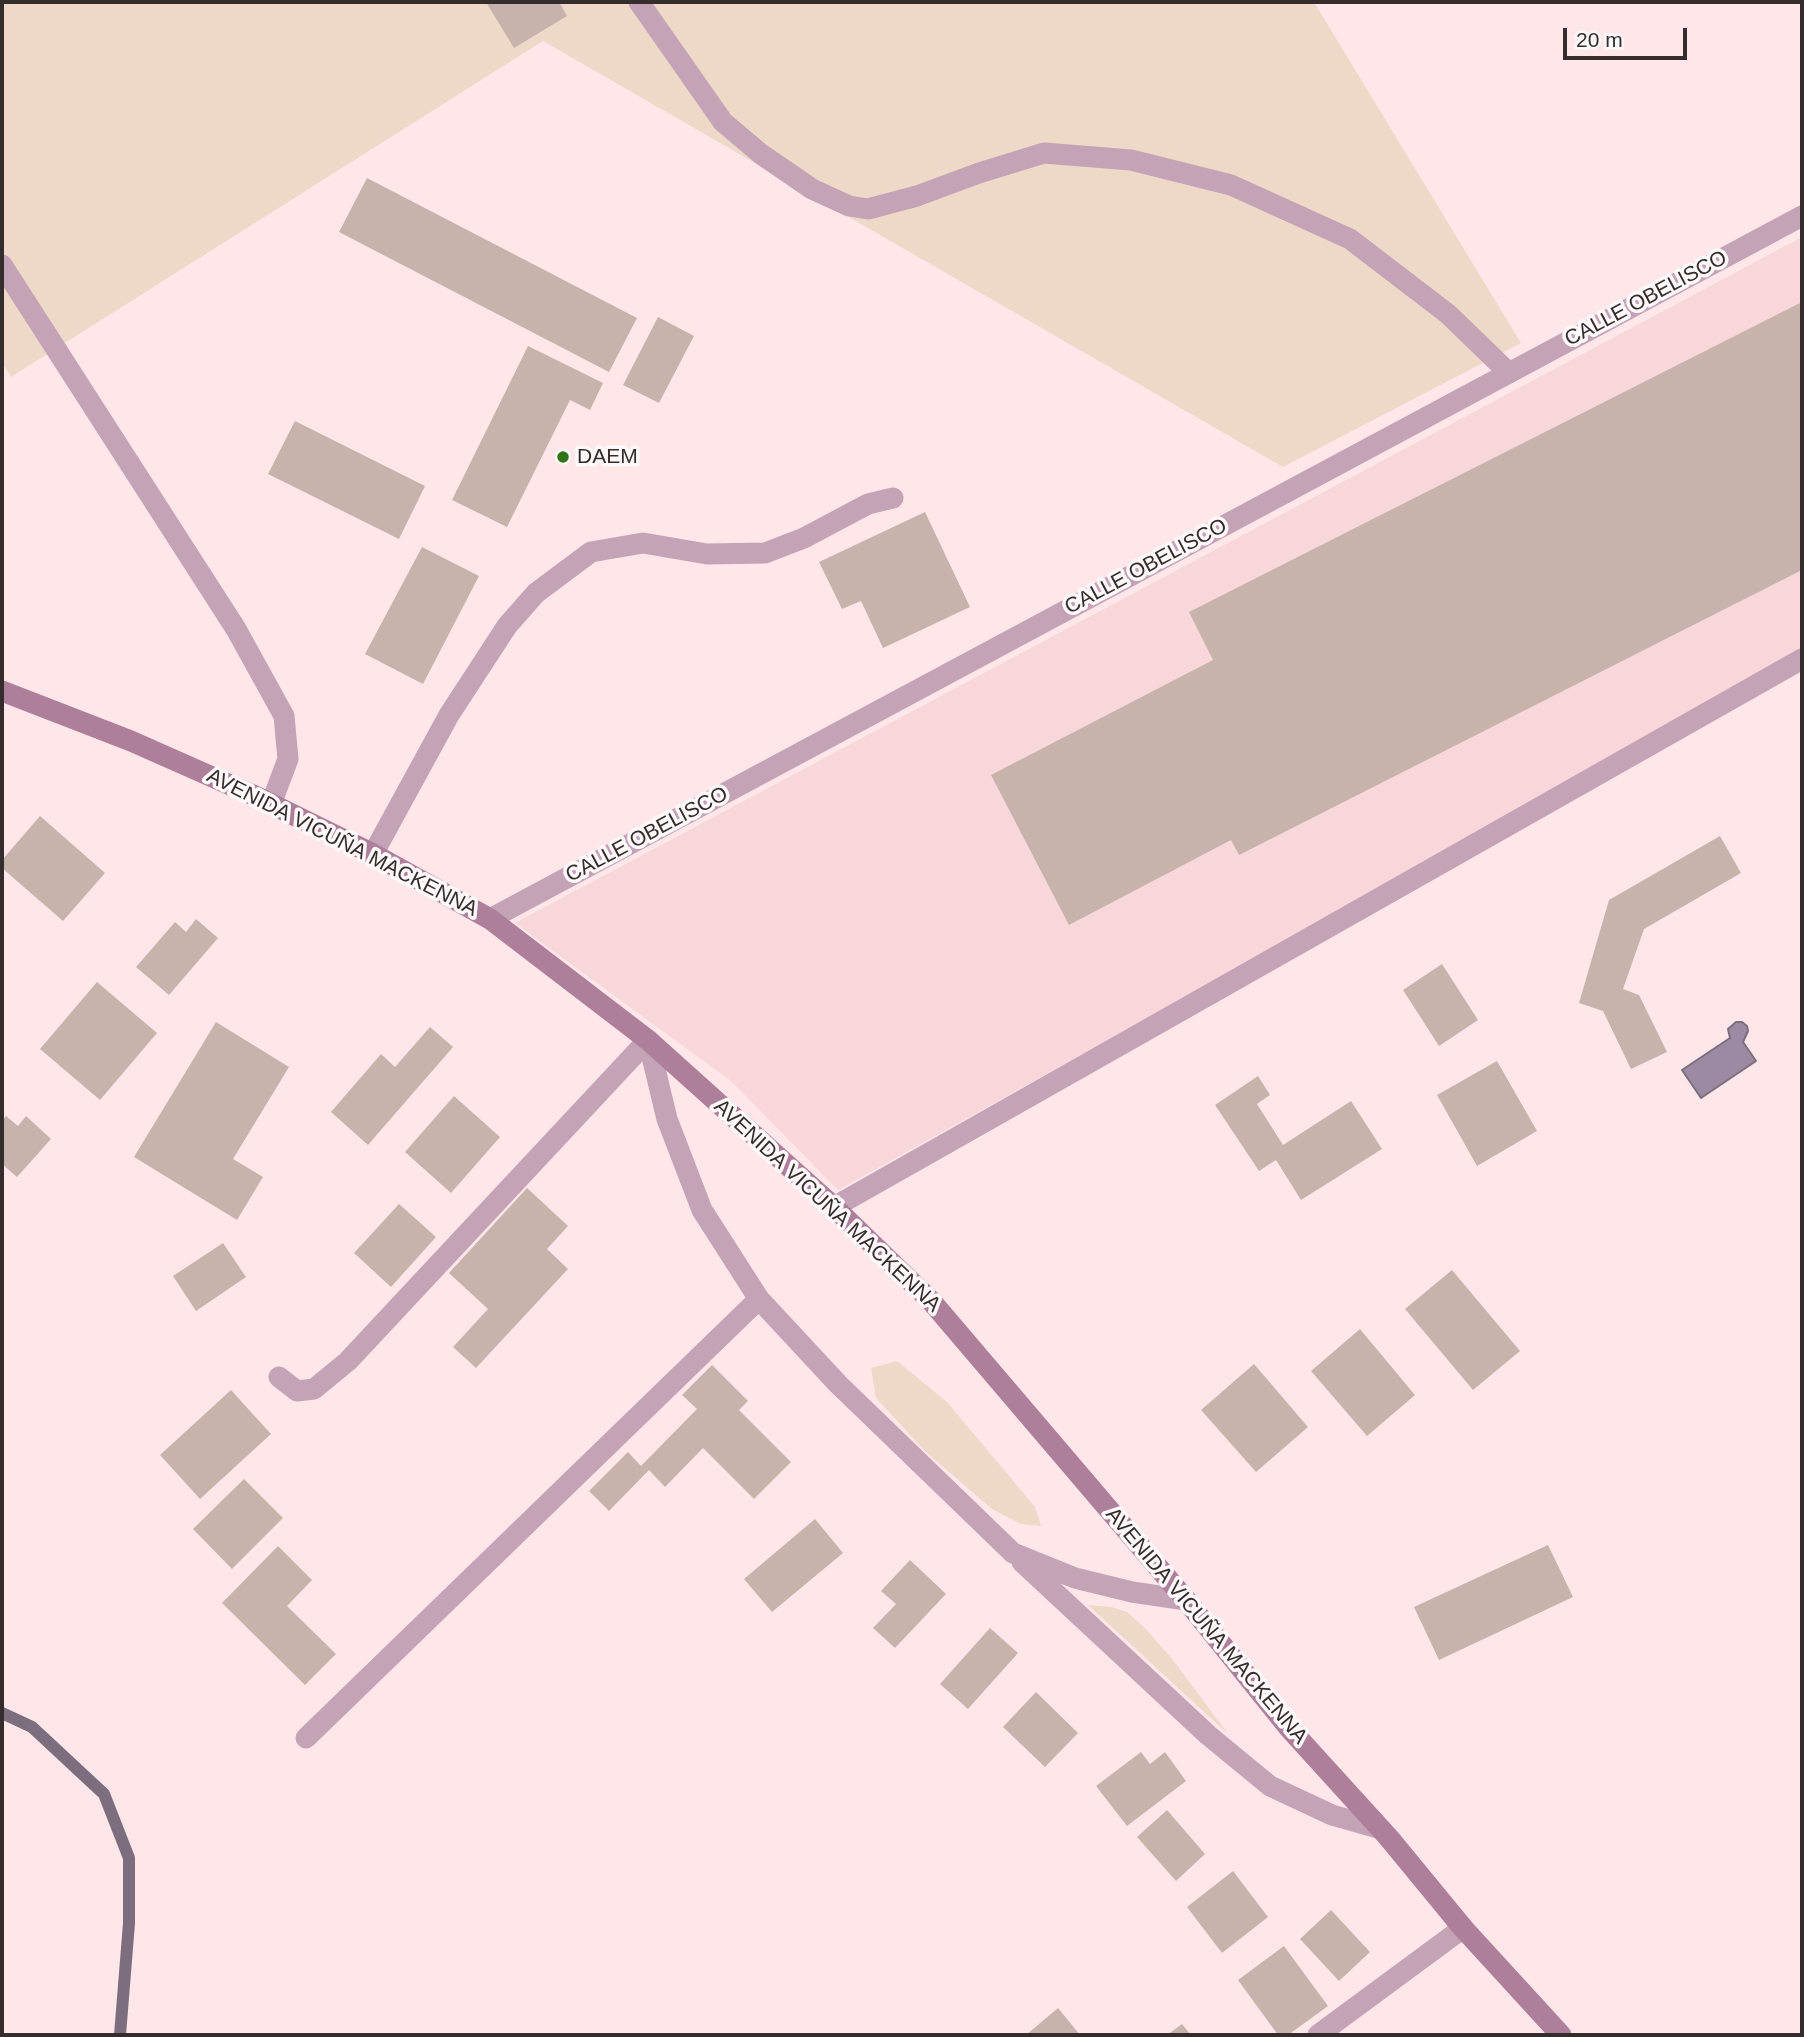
<!DOCTYPE html>
<html>
<head>
<meta charset="utf-8">
<style>
  body { margin:0 }
  #map { position:relative; width:1804px; height:2037px; overflow:hidden; background:#fee6e9; font-family:Arial,sans-serif }
  canvas { display:block }
  .frame { position:absolute; inset:0; border:4px solid #352c2d; pointer-events:none }
  .scale { position:absolute; left:1563px; top:28px; width:124px; height:32px; box-sizing:border-box; border:4px solid #352c2d; border-top:0; padding-left:9px; font-size:21px; line-height:24px; white-space:nowrap; color:#352c2d; -webkit-text-stroke:5px #fdf8f9; paint-order:stroke }
</style>
</head>
<body>
<div id="map">
<canvas width="1804" height="2037"></canvas>
<div class="frame"></div>
<div class="scale">20 m</div>
</div>
<script>
const c = document.querySelector('canvas').getContext('2d');
c.lineJoin = 'round';
function paint(path, color) {
  c.fillStyle = color;
  c.fill(path, 'evenodd');
}
function shape(rows) {
  const path = new Path2D();
  for (const r of rows) {
    path.moveTo(r[0], r[1]);
    for (let i = 2; i < r.length; i += 2) path.lineTo(r[i], r[i + 1]);
  }
  return path;
}
function trace(path, color, width, dash) {
  c.strokeStyle = color;
  c.lineWidth = width;
  c.lineCap = dash ? 'butt' : 'round';
  c.setLineDash(dash || []);
  c.stroke(path);
}
function write(font, color, halo, rows, align = 'center') {
  c.font = font + ' Arial,sans-serif';
  c.lineWidth = 7;
  c.setLineDash([]);
  c.textBaseline = 'middle';
  c.strokeStyle = halo;
  c.fillStyle = color;
  for (const [text, x, y, turn = 0] of rows) {
    c.save();
    c.translate(x, y);
    c.rotate((+turn || 0) * Math.PI / 180);
    c.textAlign = isNaN(turn) ? turn : align;
    if (halo) c.strokeText(text, 0, 0);
    c.fillText(text, 0, 0);
    c.restore();
  }
}
paint(shape([
  [1802,237,1802,654,838,1190,731,1081,515,923]
]), '#f7d7da');
paint(shape([
  [2,2,1314,2,1521,343,1283,467,543,41,11,377,2,362],
  [897,1361,947,1402,1035,1507,1041,1526,1021,1524,992,1509,926,1452,876,1398,871,1368],
  [1088,1605,1112,1607,1127,1612,1145,1628,1173,1660,1228,1734]
]), '#eed9c8');
const water = shape([
  [1736,1022,1742,1022,1747,1026,1748,1031,1743,1042,1756,1061,1701,1098,1682,1070,1730,1038,1728,1029,1736,1022]
]);
paint(water, '#9b8aa2');
trace(water, '#7c6e7f', 2);
trace(shape([
  [2,1713,32,1727,104,1794,129,1858,129,1923,120,2035]
]), '#7c6e7f', 12);
paint(shape([
  [486,2,559,2,567,16,514,48],
  [367,178,637,318,609,372,339,232],
  [1802,302,1802,570,1239,855,1231,840,1069,925,991,775,1213,660,1189,612],
  [658,317,694,336,659,403,623,385],
  [528,346,603,383,590,410,570,400,507,527,452,500],
  [295,421,425,486,399,539,268,474],
  [925,512,970,607,883,648,861,601,842,609,819,562],
  [422,547,479,576,423,684,365,654],
  [40,816,105,873,63,921,2,868,2,860],
  [1720,836,1741,873,1644,929,1623,989,1639,995,1667,1052,1631,1069,1603,1011,1579,1003,1609,900],
  [196,919,218,938,169,995,136,967,175,922,186,932],
  [1442,964,1478,1020,1439,1046,1403,990],
  [97,982,157,1033,100,1100,40,1049],
  [216,1022,289,1067,233,1159,263,1177,237,1220,134,1157],
  [430,1027,453,1047,368,1145,331,1112,381,1054,395,1067],
  [1497,1061,1537,1131,1477,1166,1437,1095],
  [1258,1076,1270,1095,1257,1104,1283,1145,1351,1101,1382,1149,1301,1200,1276,1160,1259,1171,1215,1105],
  [454,1096,500,1137,451,1193,405,1152],
  [6,1116,18,1126,26,1116,51,1139,17,1177,2,1164,2,1121],
  [527,1188,568,1226,547,1249,568,1269,476,1368,453,1347,488,1309,449,1273],
  [399,1204,436,1237,391,1287,354,1253],
  [223,1243,246,1277,196,1311,173,1276],
  [1452,1270,1520,1351,1473,1390,1405,1309],
  [1360,1329,1415,1395,1367,1436,1311,1371],
  [1254,1364,1308,1427,1256,1472,1201,1410],
  [712,1365,748,1401,739,1410,791,1462,754,1499,703,1448,665,1487,649,1470,609,1511,589,1491,628,1452,641,1466,697,1409,682,1395],
  [231,1390,271,1434,200,1499,160,1455],
  [244,1479,283,1518,232,1569,193,1529],
  [815,1519,843,1553,772,1612,744,1579],
  [1548,1545,1573,1597,1439,1660,1414,1607],
  [278,1546,312,1580,287,1606,336,1654,305,1685,222,1603],
  [910,1560,946,1594,895,1648,873,1628,896,1604,881,1591],
  [990,1628,1018,1653,968,1709,940,1684],
  [1036,1692,1078,1733,1045,1767,1003,1727],
  [1141,1752,1150,1764,1165,1752,1186,1781,1127,1826,1096,1786],
  [1167,1810,1205,1854,1176,1881,1137,1837],
  [1233,1871,1268,1917,1222,1953,1187,1907],
  [1331,1910,1370,1952,1339,1981,1300,1939],
  [1284,1946,1328,2006,1288,2035,1278,2035,1238,1980],
  [1058,2008,1080,2035,1026,2035],
  [1182,2024,1191,2035,1167,2035]
]), '#c8b2ac');
trace(shape([
  [639,2,723,122,761,154,812,189,849,206,868,209,917,196,979,173,1044,153,1131,160,1231,185,1350,239,1448,314,1509,373],
  [2,265,236,629,284,716,288,759,271,804],
  [373,854,449,715,507,626,536,593,591,552,643,543,707,554,765,553,804,538,868,504,893,498],
  [279,1377,297,1391,314,1389,348,1361,648,1040],
  [306,1738,759,1299]
]), '#c3a3b5', 21);
trace(shape([
  [490,919,1802,216],
  [648,1040,667,1119,702,1210,759,1299,838,1384,1013,1553,1075,1578,1132,1592,1186,1600],
  [834,1207,1802,659],
  [1022,1562,1208,1735,1270,1786,1332,1815,1381,1829],
  [1318,2035,1463,1928]
]), '#c3a3b5', 21);
trace(shape([
  [2,691,131,741,253,795,373,854,490,919,648,1040,834,1207,932,1302,1186,1600,1289,1728,1389,1838,1463,1928,1561,2035]
]), '#ad7f9a', 21);
for (const [x, y, r, color] of [
  [563,457,7,"#307618"]
]) {
  const dot = new Path2D();
  dot.arc(x, y, r, 0, 2 * Math.PI);
  c.fillStyle = color;
  c.fill(dot);
  trace(dot, '#fdf8f9', 2.5);
}
write('21px', '#352c2d', '#fdf8f9', [
  ["CALLE OBELISCO",1646,299,-28],
  ["CALLE OBELISCO",1146,567,-28],
  ["CALLE OBELISCO",647,835,-28],
  ["AVENIDA VICUÑA MACKENNA",342,843,27],
  ["AVENIDA VICUÑA MACKENNA",827,1206,43],
  ["AVENIDA VICUÑA MACKENNA",1206,1626,50]
]);
write('21px', '#352c2d', '#fdf8f9', [
  ["DAEM",577,457]
], 'left');
</script>
</body>
</html>
